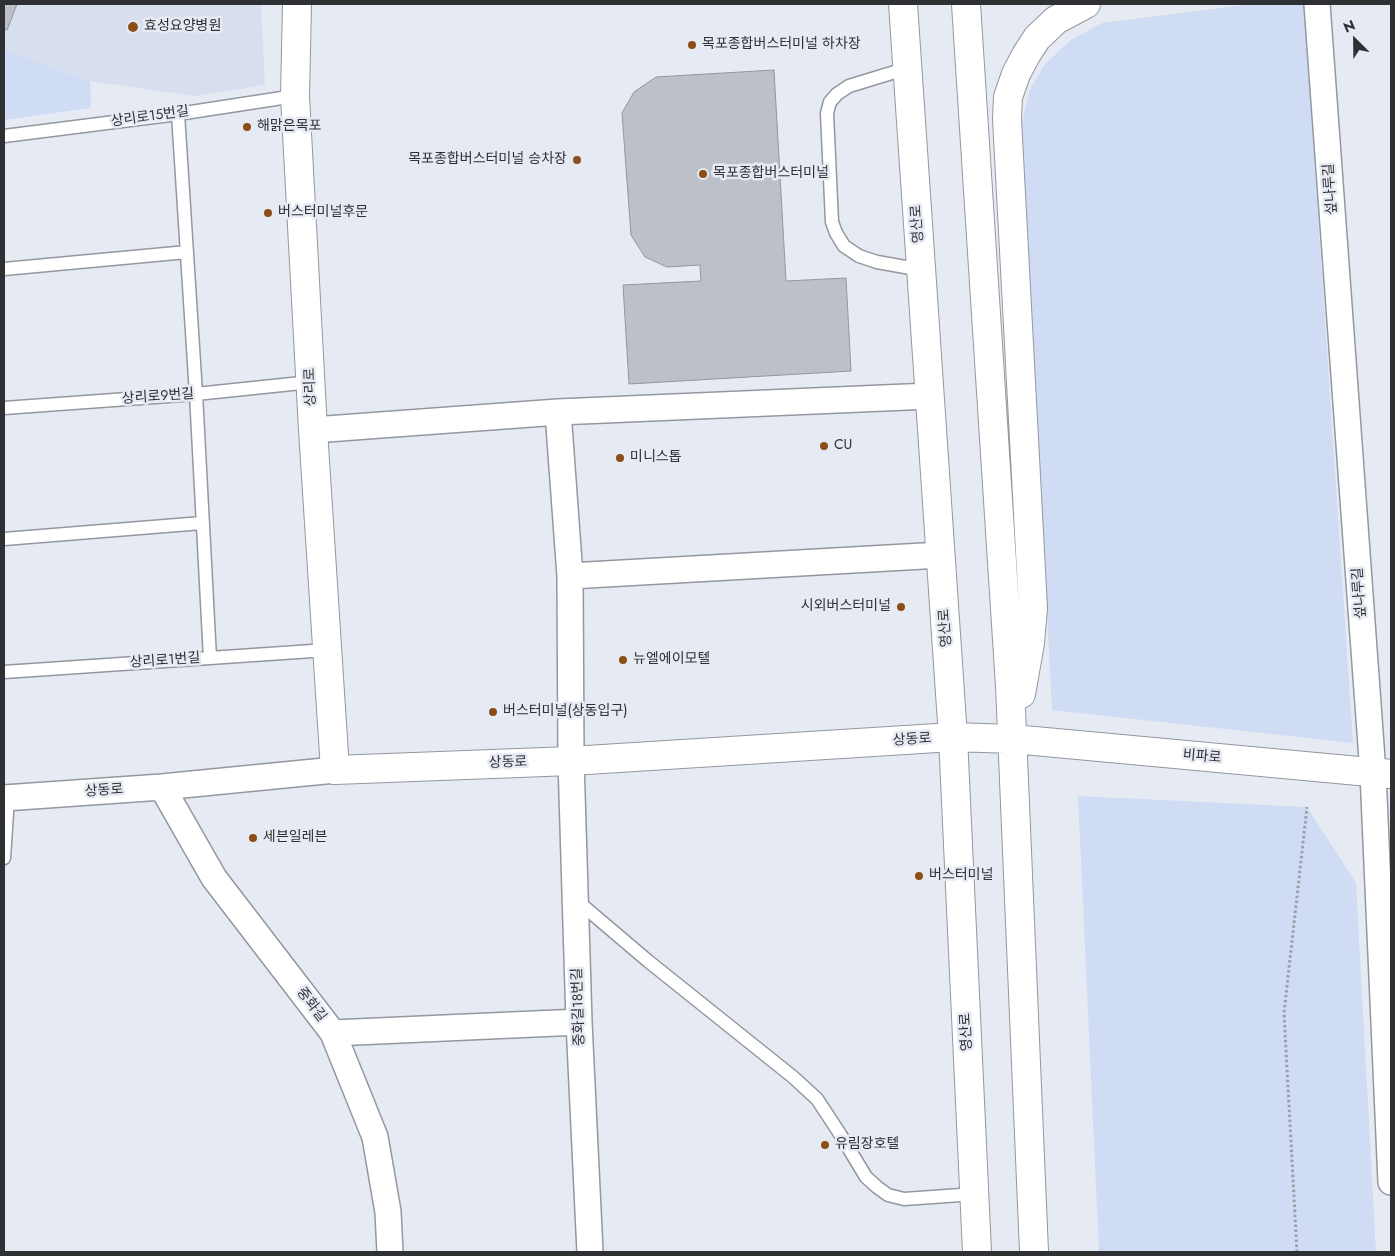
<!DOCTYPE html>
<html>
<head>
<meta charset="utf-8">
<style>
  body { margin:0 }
  #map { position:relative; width:1395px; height:1256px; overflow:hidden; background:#e6ebf3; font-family:Jost,sans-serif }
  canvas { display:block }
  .frame { position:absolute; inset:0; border:5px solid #2f3034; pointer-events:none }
  .north { position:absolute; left:1330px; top:15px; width:50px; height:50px; -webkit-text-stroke:4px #e6ebf3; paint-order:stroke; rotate:337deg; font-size:14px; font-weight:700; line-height:20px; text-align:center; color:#2f3034 }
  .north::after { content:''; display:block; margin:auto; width:18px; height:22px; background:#2f3034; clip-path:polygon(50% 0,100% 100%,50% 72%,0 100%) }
</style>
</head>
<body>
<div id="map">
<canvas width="1395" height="1256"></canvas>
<div class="frame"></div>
<div class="north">N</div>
</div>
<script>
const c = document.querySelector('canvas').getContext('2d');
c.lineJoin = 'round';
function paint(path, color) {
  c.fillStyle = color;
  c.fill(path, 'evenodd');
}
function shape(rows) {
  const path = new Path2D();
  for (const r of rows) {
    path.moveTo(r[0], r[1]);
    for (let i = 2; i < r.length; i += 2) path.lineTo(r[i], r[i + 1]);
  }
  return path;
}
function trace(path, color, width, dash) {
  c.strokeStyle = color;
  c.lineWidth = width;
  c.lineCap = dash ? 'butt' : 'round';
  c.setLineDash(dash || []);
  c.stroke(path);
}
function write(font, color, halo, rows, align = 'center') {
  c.font = font + ' Jost,"Noto Sans KR",sans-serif';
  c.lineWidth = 5;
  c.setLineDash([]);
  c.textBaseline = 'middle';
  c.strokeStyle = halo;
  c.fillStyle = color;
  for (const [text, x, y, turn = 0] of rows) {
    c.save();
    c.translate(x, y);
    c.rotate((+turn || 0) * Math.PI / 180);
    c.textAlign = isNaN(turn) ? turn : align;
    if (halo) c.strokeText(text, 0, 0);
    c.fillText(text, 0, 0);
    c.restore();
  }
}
paint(shape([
  [4,4,261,4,265,85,195,96,90,81,4,50]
]), '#d7dfef');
paint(shape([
  [1251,4,1304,4,1353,743,1052,710,1022,124,1029,91,1045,64,1071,40,1102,23],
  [4,50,90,81,91,108,4,120],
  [1078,796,1307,807,1356,883,1376,1252,1099,1252]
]), '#d0dcf4');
const building = shape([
  [4,4,17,4,7,30,4,29,4,4],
  [774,70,786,281,846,278,851,371,629,384,623,285,701,281,700,265,667,267,645,257,631,235,622,113,634,92,656,77,774,70]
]);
paint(building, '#bcc0c9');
trace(building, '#92969e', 1);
const lane = shape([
  [908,68,849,86,837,94,830,102,827,113,832,222,836,233,844,246,859,256,877,262,922,270],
  [178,114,196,394,210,658],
  [4,136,178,114,295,96],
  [4,269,187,252],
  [4,408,196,394,311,382],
  [4,539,202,523],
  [4,672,327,650],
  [4,858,8,798],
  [575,899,648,961,793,1077,817,1099,840,1134,866,1177,877,1187,888,1195,904,1199,975,1194]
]);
const street = shape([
  [1317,4,1373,773,1391,1182],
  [558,412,570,576,571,761,579,1022,590,1252],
  [313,430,558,412,930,396],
  [570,576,941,555],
  [162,787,214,878,333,1033,375,1137,388,1212,390,1252],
  [4,798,162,787,335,770],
  [333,1033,579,1022]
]);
const secondary = shape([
  [297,4,295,96,313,430,335,770,571,761,953,737,1013,739,1391,774],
  [903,4,953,737,977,1252],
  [966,4,1010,686,1034,1252],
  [1021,694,1030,643,1033,608,1007,119,1008,97,1016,74,1026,55,1037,38,1056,20,1086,4]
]);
trace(lane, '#93979f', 15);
trace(street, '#93979f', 28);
trace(secondary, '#93979f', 30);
trace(shape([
  [1297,1252,1284,1013,1307,807]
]), '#9b9ea5', 3, [2.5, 2.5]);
trace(lane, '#fff', 12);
trace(street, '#fff', 25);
trace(secondary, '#fff', 28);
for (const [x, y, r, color] of [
  [133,27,6,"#8d4d17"],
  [692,45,5,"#8d4d17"],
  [247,127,5,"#8d4d17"],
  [577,160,5,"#8d4d17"],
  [703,174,5,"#8d4d17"],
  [268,213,5,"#8d4d17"],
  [824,446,5,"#8d4d17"],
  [620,458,5,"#8d4d17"],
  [901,607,5,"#8d4d17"],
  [623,660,5,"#8d4d17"],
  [493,712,5,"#8d4d17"],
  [253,838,5,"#8d4d17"],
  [919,876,5,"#8d4d17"],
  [825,1145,5,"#8d4d17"]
]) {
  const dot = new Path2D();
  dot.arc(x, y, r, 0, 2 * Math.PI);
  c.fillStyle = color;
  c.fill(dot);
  trace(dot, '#e6ebf3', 2);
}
write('14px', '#2f3034', '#e6ebf3', [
  ["효성요양병원",144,27],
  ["목포종합버스터미널 하차장",702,45],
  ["해맑은목포",257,127],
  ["목포종합버스터미널 승차장",567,160,"right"],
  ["목포종합버스터미널",713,174],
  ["버스터미널후문",278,213],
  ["CU",834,446],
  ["미니스톱",630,458],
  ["시외버스터미널",891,607,"right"],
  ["뉴엘에이모텔",633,660],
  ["버스터미널(상동입구)",503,712],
  ["세븐일레븐",263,838],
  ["버스터미널",929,876],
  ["유림장호텔",835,1145]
], 'left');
write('14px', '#2f3034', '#e6ebf3', [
  ["상리로15번길",150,117,-8],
  ["섶나루길",1331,189,-94],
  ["영산로",918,224,-94],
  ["상리로",311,387,-92],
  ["상리로9번길",158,397,-4],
  ["섶나루길",1360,593,-94],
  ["영산로",946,628,-94],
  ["상리로1번길",165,661,-4],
  ["상동로",912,740,-4],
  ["비파로",1202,757,5],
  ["상동로",508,763,-2],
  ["상동로",104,791,-4],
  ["중화길",311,1005,52],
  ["중화길18번길",579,1007,-92],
  ["영산로",967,1032,-93]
]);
</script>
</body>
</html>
